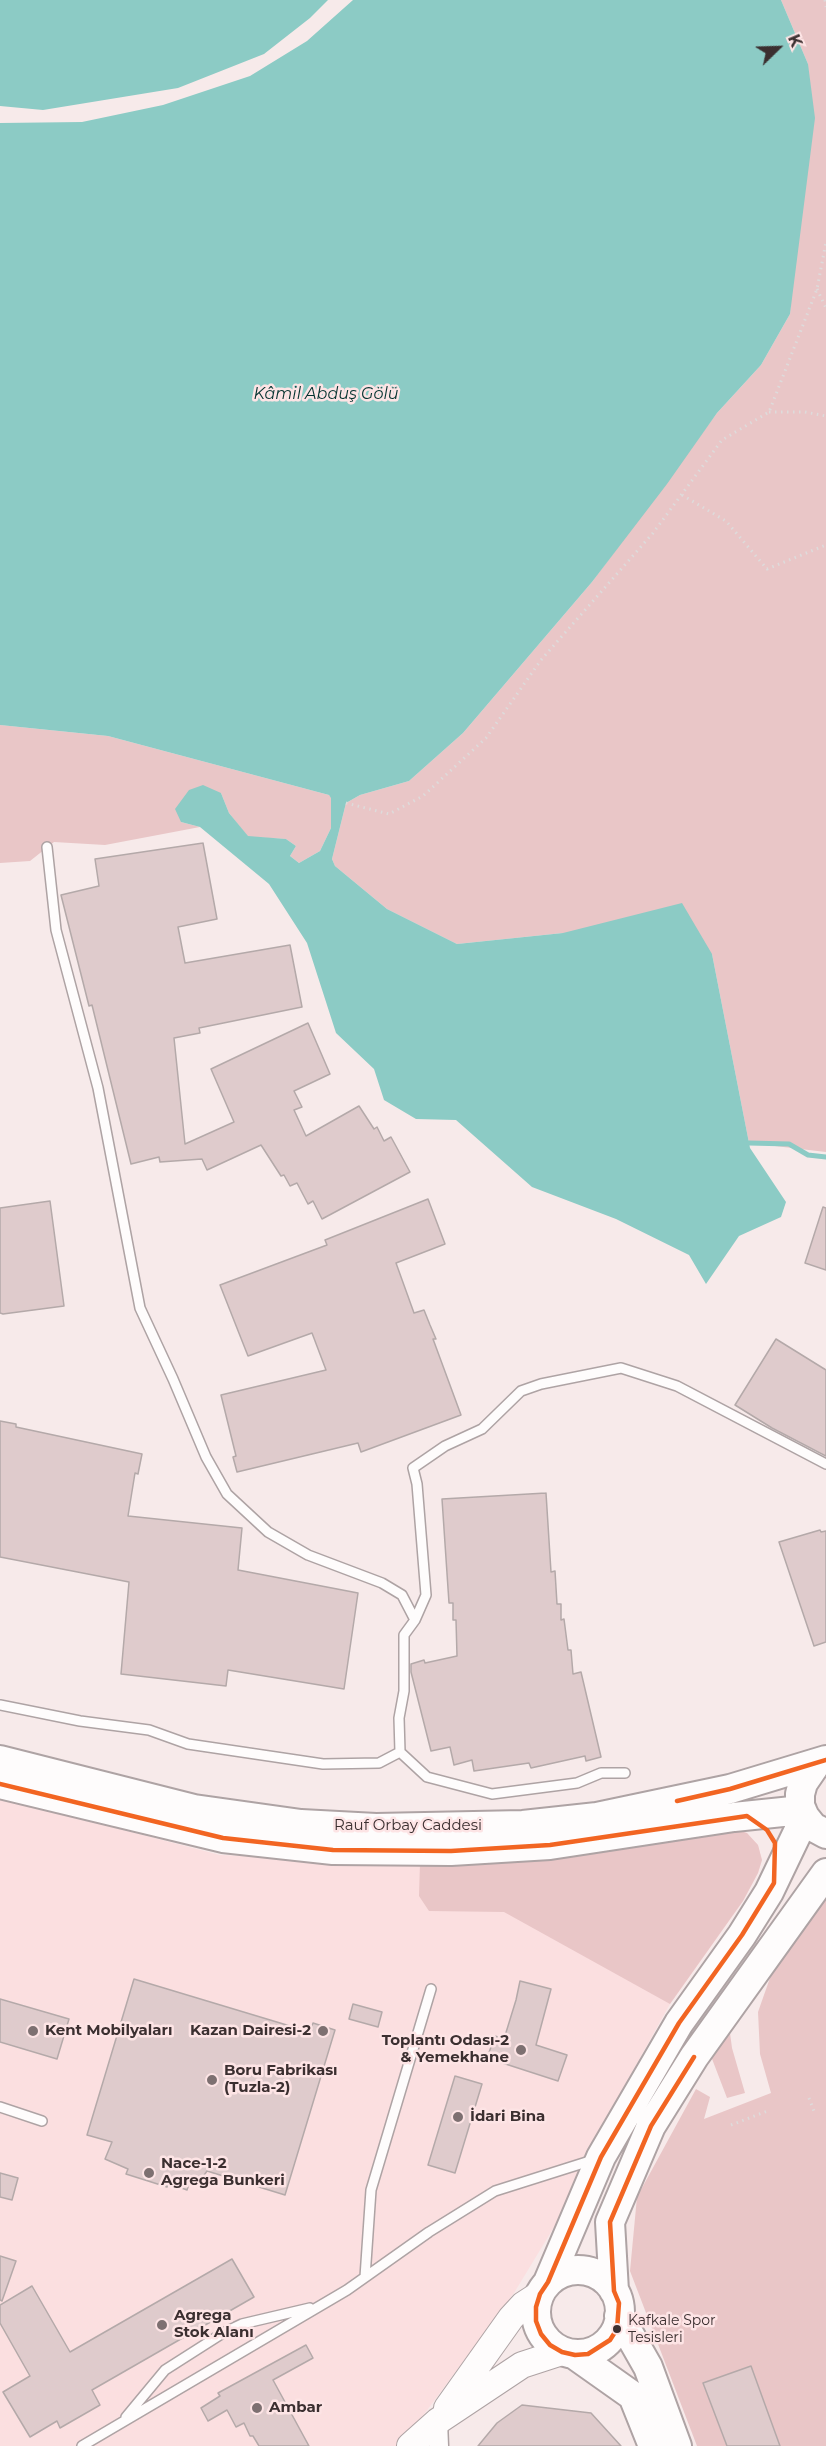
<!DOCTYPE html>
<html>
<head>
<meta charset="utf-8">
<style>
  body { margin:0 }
  #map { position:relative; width:826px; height:2446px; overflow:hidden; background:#f7eaea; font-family:Montserrat,sans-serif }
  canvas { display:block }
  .north { position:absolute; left:748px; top:18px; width:60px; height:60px; -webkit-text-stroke:4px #fde4e5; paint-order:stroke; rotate:67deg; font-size:16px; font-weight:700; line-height:24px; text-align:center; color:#3b2f30 }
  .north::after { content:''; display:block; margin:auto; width:21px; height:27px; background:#3b2f30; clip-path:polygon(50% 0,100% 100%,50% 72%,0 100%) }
</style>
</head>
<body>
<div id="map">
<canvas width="826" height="2446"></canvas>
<div class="north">K</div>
</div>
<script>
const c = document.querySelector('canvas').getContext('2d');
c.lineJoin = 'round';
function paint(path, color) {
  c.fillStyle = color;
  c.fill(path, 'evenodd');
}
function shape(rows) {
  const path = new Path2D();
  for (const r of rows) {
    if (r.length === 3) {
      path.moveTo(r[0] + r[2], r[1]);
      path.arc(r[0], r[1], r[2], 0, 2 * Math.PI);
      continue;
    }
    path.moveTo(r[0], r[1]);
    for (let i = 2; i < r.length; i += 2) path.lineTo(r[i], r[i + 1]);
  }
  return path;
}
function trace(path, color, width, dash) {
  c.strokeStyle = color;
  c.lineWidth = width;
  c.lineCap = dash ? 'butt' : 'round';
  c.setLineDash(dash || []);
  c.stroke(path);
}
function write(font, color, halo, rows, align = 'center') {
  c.font = font + ' Montserrat,sans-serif';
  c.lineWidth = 5;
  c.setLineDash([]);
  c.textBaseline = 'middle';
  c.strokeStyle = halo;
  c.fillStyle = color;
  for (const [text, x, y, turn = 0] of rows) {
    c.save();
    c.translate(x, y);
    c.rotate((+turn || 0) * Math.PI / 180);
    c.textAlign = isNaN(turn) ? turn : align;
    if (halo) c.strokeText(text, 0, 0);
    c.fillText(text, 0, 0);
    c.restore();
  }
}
paint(shape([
  [0,1798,220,1855,420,1863,523,1860,600,1853,657,1843,747,1833,758,1845,762,1860,758,1873,743,1901,670,2004,590,2148,565,2209,514,2293,408,2436,397,2446,0,2446]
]), '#fbdfe0');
paint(shape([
  [781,0,826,0,826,1152,749,1143,712,954,563,933,457,944,387,909,335,866,332,859,346,803,360,795,409,781,463,733,592,582,717,413,761,365,790,314,808,64],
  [0,725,108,736,329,795,331,797,331,828,320,851,299,863,290,856,296,846,286,839,248,837,229,813,221,793,181,822,200,827,105,845,54,842,30,861,0,863],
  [733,1828,747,1833,758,1845,762,1860,758,1873,743,1901,670,2004,504,1912,429,1911,419,1896,420,1863,523,1860,600,1853],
  [826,1895,826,2446,697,2446,630,2271,637,2197,696,2089,710,2097,704,2119,771,2093,760,2054,758,2012,777,1958],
  [730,2033,732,2048,745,2093,727,2098,709,2051,720,2035]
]), '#e9c6c7');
paint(shape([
  [0,0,328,0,310,18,264,54,178,88,43,110,0,106],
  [353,0,781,0,808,64,815,118,790,314,761,365,717,413,667,484,592,582,463,733,409,781,360,795,346,803,332,859,335,866,387,909,457,944,563,933,682,903,712,954,750,1148,786,1202,781,1217,739,1236,706,1284,689,1255,616,1219,532,1187,456,1120,416,1119,384,1100,374,1069,336,1033,307,943,269,884,200,827,181,822,175,809,189,790,203,785,221,793,229,813,248,836,286,839,296,846,290,856,299,863,320,851,331,828,331,798,329,795,108,736,0,725,0,123,82,122,163,105,250,76,307,41]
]), '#8ccbc5');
trace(shape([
  [749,1143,789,1144,808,1155,826,1157]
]), '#8ccbc5', 5);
const building = shape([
  [203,843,217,919,178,927,185,963,290,945,302,1007,199,1028,200,1033,174,1038,185,1144,234,1122,211,1069,308,1023,330,1074,294,1091,302,1107,294,1110,306,1136,359,1106,374,1129,377,1127,384,1141,391,1137,410,1172,322,1219,313,1201,308,1204,297,1183,290,1186,284,1175,281,1176,261,1145,207,1170,202,1159,160,1162,159,1157,131,1164,92,1005,89,1006,61,895,99,886,95,859,203,843],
  [428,1199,445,1244,396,1263,414,1313,424,1310,430,1325,436,1339,433,1339,461,1415,361,1452,358,1443,237,1472,233,1457,236,1456,221,1395,326,1370,312,1333,248,1356,220,1285,327,1245,325,1240,428,1199],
  [50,1201,64,1306,3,1314,0,1313,0,1208,50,1201],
  [823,1207,826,1208,826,1270,805,1263,823,1207],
  [776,1339,826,1370,826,1456,772,1428,735,1405,776,1339],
  [0,1421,16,1424,16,1427,142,1454,138,1474,135,1473,128,1516,242,1528,238,1570,358,1593,344,1689,228,1670,226,1686,121,1674,129,1582,0,1557,0,1421],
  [546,1493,551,1572,555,1571,557,1604,561,1604,561,1620,564,1619,568,1650,571,1650,573,1674,581,1672,601,1757,586,1761,585,1756,531,1768,529,1763,474,1771,472,1760,454,1765,450,1747,431,1751,411,1672,411,1664,424,1660,425,1663,457,1656,456,1620,453,1620,453,1603,449,1603,442,1499,546,1493],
  [820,1530,821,1532,826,1531,826,1642,814,1646,779,1542,820,1530],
  [134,1979,310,2032,313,2023,335,2030,285,2195,207,2171,202,2178,190,2181,187,2190,168,2183,167,2187,126,2174,128,2169,105,2159,112,2142,87,2135,134,1979],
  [520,1981,551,1989,536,2045,567,2055,558,2081,487,2058,495,2036,504,2039,516,2000,520,1981],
  [0,1999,69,2019,57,2059,0,2042,0,1999],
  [353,2004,382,2012,378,2027,349,2019,353,2004],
  [455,2076,482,2084,455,2173,428,2165,455,2076],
  [0,2173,18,2178,12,2200,0,2197,0,2173],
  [0,2256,16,2261,2,2301,0,2300,0,2256],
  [232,2259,254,2297,92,2390,100,2405,60,2428,57,2421,30,2437,3,2392,30,2376,0,2323,0,2305,32,2286,70,2352,232,2259],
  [306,2345,313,2358,273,2380,309,2446,259,2446,253,2436,250,2436,244,2423,236,2427,227,2410,208,2421,201,2408,220,2396,218,2393,306,2345],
  [751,2366,780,2446,727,2446,703,2383,751,2366],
  [522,2405,591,2413,621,2446,478,2446,497,2423,522,2405]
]);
paint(building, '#dfcbcc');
trace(building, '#b4a9a9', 1.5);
const lane = shape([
  [47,847,56,930,98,1088,140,1308,173,1379,206,1457,227,1494,268,1532,308,1555,382,1583,402,1595,415,1620],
  [0,1705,80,1721,149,1730,188,1744,323,1764,379,1763,400,1752,399,1718,404,1691,404,1635,415,1620,426,1595,417,1484,413,1468,445,1446,482,1429,521,1391,541,1384,621,1368,677,1386,826,1464],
  [400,1752,427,1777,492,1794,577,1783,601,1773,625,1773],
  [0,2107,42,2121],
  [365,2277,371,2190,431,1989],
  [126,2417,165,2370,223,2333,242,2324,310,2308],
  [82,2446,347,2290,429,2232,495,2191,593,2160]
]);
const street = shape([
  [438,2421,439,2446]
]);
const secondary = shape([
  [447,2408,511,2318,523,2305,540,2294],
  [410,2446,438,2421,522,2365,562,2352]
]);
const primary = shape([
  [0,1760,194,1809,301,1824,376,1828,523,1825,597,1817,730,1789,826,1760],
  [816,1764,803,1783,800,1794,800,1806,805,1817,813,1827,826,1834],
  [0,1784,223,1838,333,1850,451,1851,550,1845,734,1817,802,1810],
  [578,2312,42],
  [548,2282,601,2157,679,2023,742,1935,769,1892,805,1817],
  [614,2291,610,2222,651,2126,694,2057,826,1873],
  [619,2316,648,2367,677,2446],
  [575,2355,633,2396,653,2446]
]);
trace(lane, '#aea3a4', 12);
trace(street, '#aea3a4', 21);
trace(secondary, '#aea3a4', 28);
trace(primary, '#aea3a4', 32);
trace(shape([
  [825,0,826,7],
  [817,289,826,308],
  [769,412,805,412,826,416],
  [682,495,726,521,767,569,826,545],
  [346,803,389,814,423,796,486,738,541,660,653,533,722,440,769,412,817,289,826,242],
  [809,2098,814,2111],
  [731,2125,770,2110]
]), '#dedbdb', 3, [1.5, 4.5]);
trace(lane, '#fefcfc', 9);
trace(street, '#fefcfc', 18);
trace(secondary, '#fefcfc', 26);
trace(primary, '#fefcfc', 28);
trace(shape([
  [0,1784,223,1838,333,1850,451,1851,550,1845,747,1816,767,1830,775,1843,774,1883,742,1935,679,2023,601,2157,548,2282,540,2294,536,2307,536,2321,541,2334,550,2345,562,2352,575,2355,588,2354,610,2340,617,2329,619,2303,614,2291,610,2222,651,2126,694,2057],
  [677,1801,730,1789,826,1760]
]), '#f26522', 4.5);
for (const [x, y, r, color] of [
  [33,2031,6,"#7d7071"],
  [323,2031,6,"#7d7071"],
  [521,2050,6,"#7d7071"],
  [212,2080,6,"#7d7071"],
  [458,2117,6,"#7d7071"],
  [149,2173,6,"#7d7071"],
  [162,2325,6,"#7d7071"],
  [617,2329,5,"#3b2f30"],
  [257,2408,6,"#7d7071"]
]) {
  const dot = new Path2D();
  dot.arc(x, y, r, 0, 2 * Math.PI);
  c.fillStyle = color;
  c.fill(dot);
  trace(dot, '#fde4e5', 2);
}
write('14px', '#3b2f30', '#fde4e5', [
  ["Kafkale Spor",628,2321],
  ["Tesisleri",628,2338]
], 'left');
write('15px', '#3b2f30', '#fde4e5', [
  ["Rauf Orbay Caddesi",408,1826]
]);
write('bold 15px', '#3b2f30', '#fde4e5', [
  ["Kent Mobilyaları",45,2031],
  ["Kazan Dairesi-2",311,2031,"right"],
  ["Toplantı Odası-2",509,2041,"right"],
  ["& Yemekhane",509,2058,"right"],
  ["Boru Fabrikası",224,2071],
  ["(Tuzla-2)",224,2088],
  ["İdari Bina",470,2117],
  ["Nace-1-2",161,2164],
  ["Agrega Bunkeri",161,2181],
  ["Agrega",174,2316],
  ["Stok Alanı",174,2333],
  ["Ambar",269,2408]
], 'left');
write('italic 16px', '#02322f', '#fde4e5', [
  ["Kâmil Abduş Gölü",326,394]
]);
</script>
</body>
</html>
